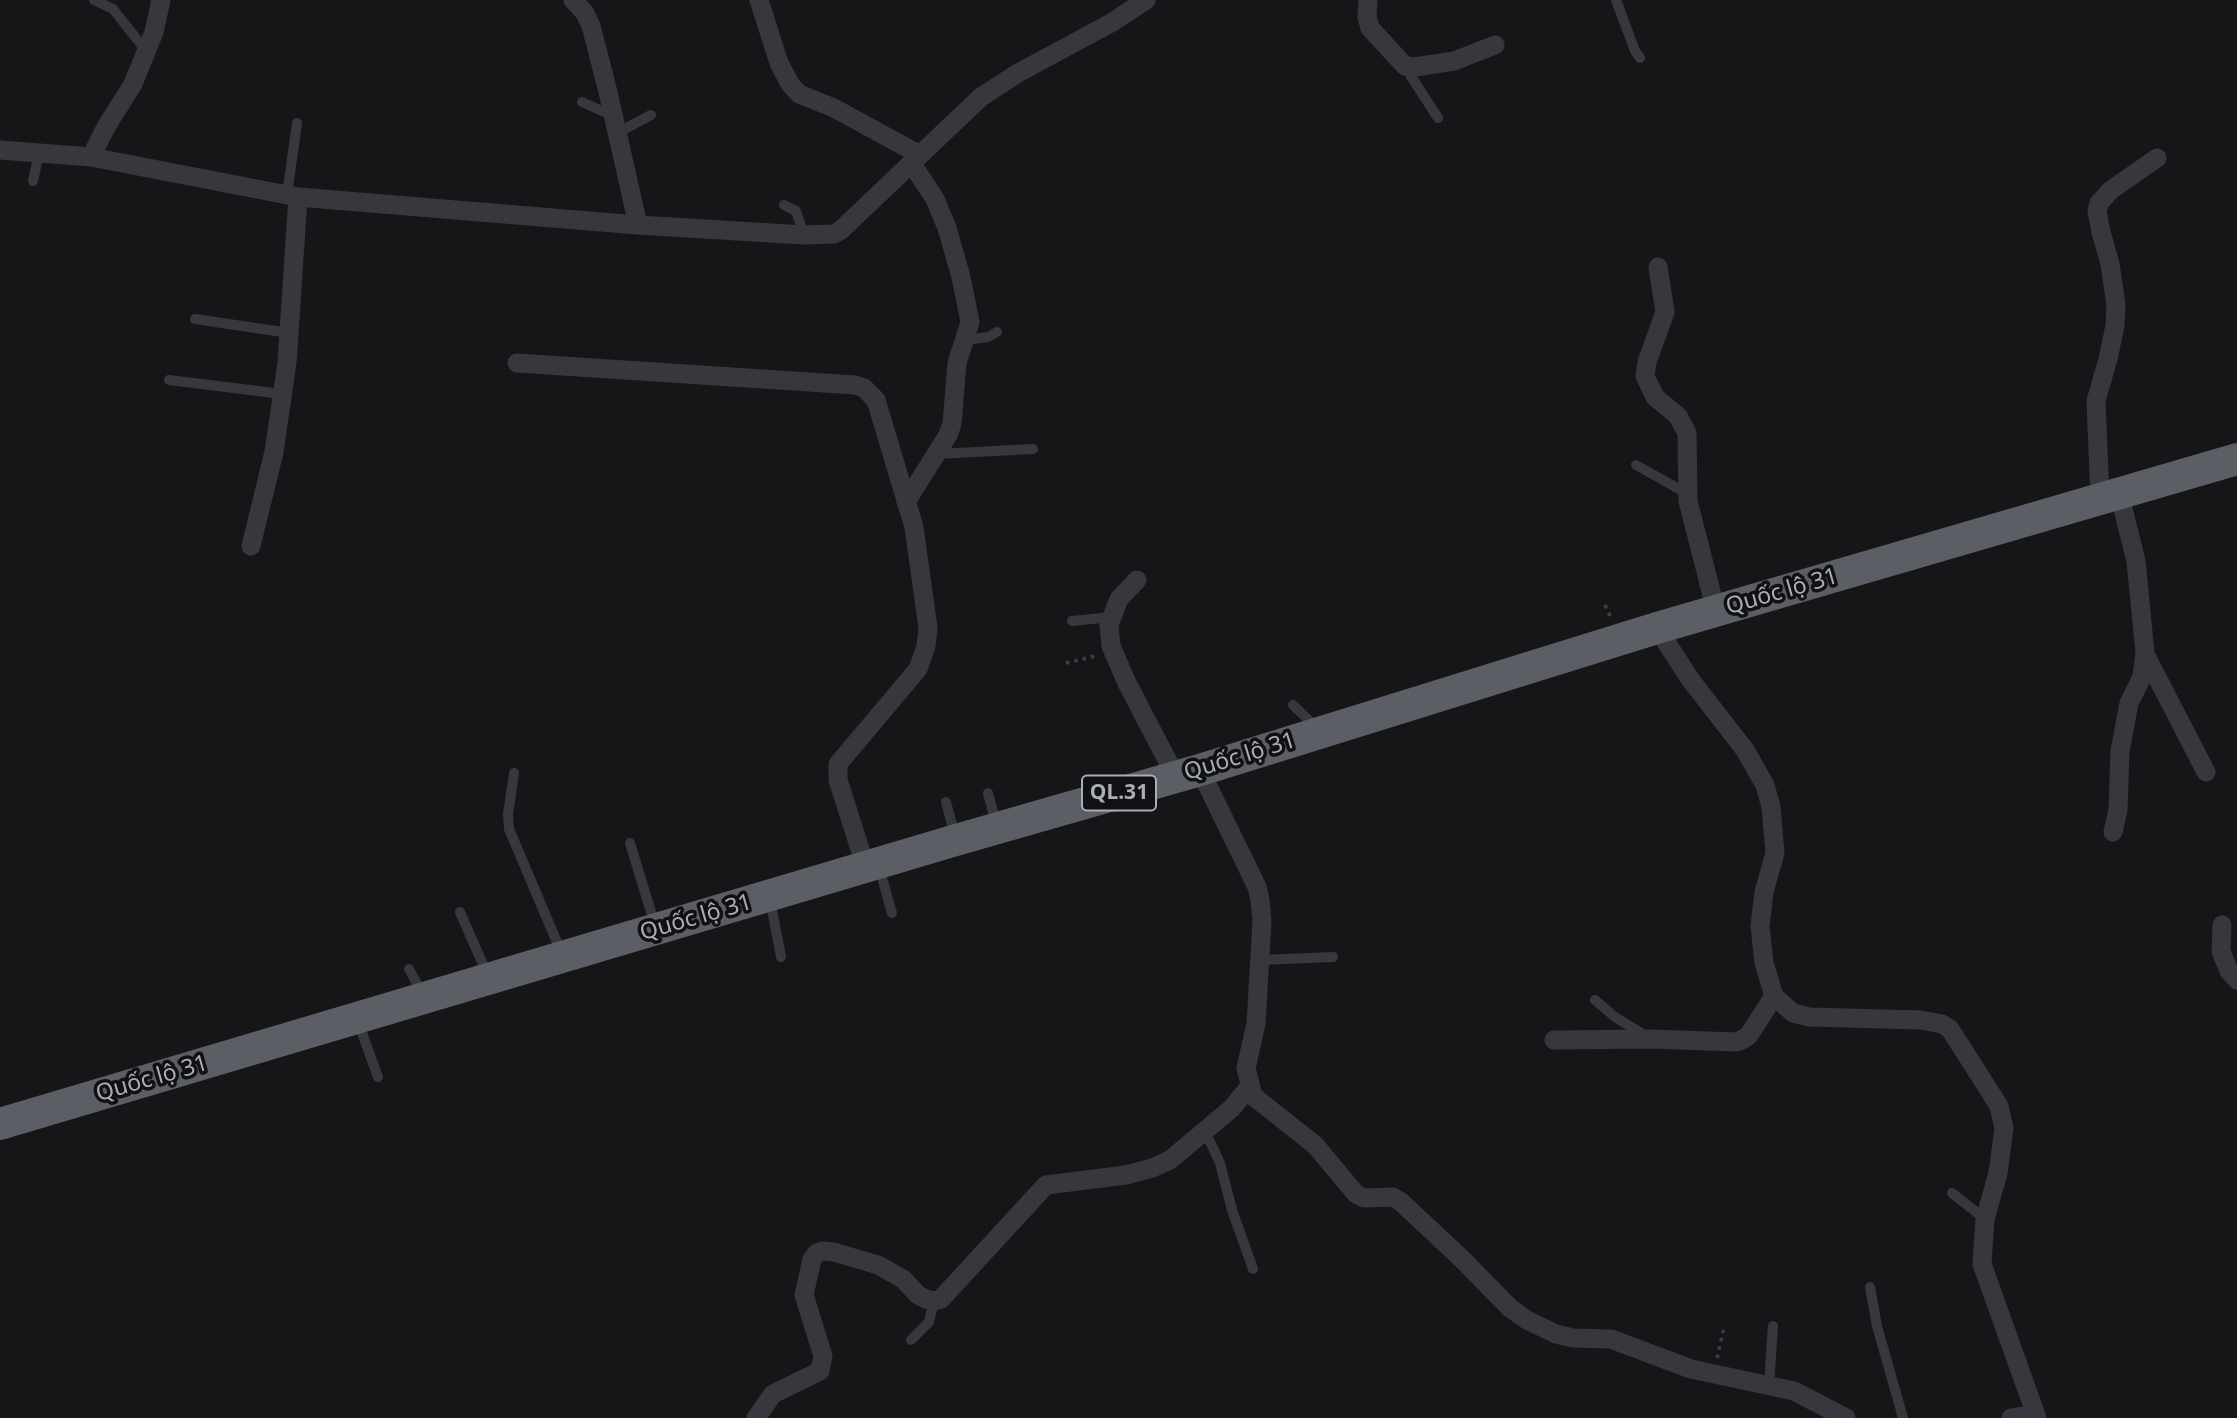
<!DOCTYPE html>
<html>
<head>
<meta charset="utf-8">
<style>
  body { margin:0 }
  canvas { display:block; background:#161618 }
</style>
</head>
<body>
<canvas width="2237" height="1418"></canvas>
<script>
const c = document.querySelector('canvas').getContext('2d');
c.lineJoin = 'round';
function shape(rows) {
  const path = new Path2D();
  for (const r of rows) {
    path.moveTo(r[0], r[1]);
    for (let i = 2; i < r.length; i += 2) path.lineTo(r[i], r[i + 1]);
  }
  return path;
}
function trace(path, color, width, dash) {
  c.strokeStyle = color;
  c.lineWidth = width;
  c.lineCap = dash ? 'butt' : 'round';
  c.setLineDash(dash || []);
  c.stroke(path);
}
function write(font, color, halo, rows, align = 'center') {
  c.font = font + ' "Noto Sans",sans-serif';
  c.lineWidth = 7;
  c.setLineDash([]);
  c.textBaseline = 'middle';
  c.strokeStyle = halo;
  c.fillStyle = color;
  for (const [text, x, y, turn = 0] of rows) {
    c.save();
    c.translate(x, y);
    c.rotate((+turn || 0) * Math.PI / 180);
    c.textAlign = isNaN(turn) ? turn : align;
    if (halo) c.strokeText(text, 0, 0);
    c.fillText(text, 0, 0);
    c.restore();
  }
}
trace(shape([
  [1605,605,1611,618],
  [1066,663,1095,656],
  [1717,1358,1724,1328]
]), '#3d3f44', 3.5, [3.5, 5]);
trace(shape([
  [94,0,113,9,147,52],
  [1616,0,1635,51,1640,58],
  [1405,67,1438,118],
  [582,102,613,116],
  [617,133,651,115],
  [33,181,39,153],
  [287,195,297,123],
  [784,205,796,211,804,235],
  [195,319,289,333],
  [964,340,988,337,997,332],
  [169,380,282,394],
  [937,454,1033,449],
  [1636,465,1688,494],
  [1072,621,1112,617],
  [1293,705,1318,729],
  [514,773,508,814,509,829,562,954],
  [988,793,996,823],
  [946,802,955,836],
  [630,843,655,925],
  [879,867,892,913],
  [770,899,781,957],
  [460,912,488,976],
  [1260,960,1333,957],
  [409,969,423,995],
  [1595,1000,1615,1017,1646,1036],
  [358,1022,378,1077],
  [1205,1131,1220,1163,1232,1210,1253,1269],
  [1952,1193,1985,1219],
  [1870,1287,1877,1326,1903,1418],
  [911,1340,929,1322,934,1301],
  [1769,1385,1773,1326]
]), '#37383d', 10);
trace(shape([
  [573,0,585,13,591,26,608,92,638,225],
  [759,0,779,63,790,84,799,94,834,108,920,155],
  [1368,0,1367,17,1370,28,1405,66,1415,67,1454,61,1495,45],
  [0,150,91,157,298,197,638,225,804,235,834,234,841,230,981,97,1018,73,1111,23,1146,0],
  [91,157,106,127,133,84,154,32,161,0],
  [1658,267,1665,312,1647,362,1645,376,1655,397,1678,416,1687,433,1688,501,1716,611],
  [517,363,855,385,864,388,876,400,914,527,928,628,926,646,918,669,838,764,838,780,866,868],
  [2100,499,2096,401,2108,359,2115,326,2116,305,2110,264,2101,232,2097,211,2099,203,2111,190,2157,158],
  [906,502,948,435,952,424,957,363,970,322,961,277,947,228,935,199,912,164],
  [251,546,274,452,287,363,298,197],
  [1137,580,1119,599,1112,617,1109,624,1111,646,1127,683,1176,777],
  [1657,628,1690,679,1745,750,1765,785,1771,807,1775,853,1764,892,1760,926,1764,963,1774,996,1793,1013,1809,1017,1921,1020,1942,1024,1950,1029,1999,1106,2004,1128,1998,1173,1985,1219,1982,1264,2037,1418],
  [2145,654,2206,772],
  [1200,770,1257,887,1260,900,1262,921,1256,1024,1246,1068,1253,1096,1315,1145,1356,1194,1364,1198,1393,1197,1401,1202,1461,1258,1510,1308,1527,1320,1556,1334,1573,1338,1611,1339,1691,1369,1794,1391,1846,1418],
  [2113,832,2118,810,2120,751,2129,703,2142,677,2145,653,2136,561,2119,493],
  [2222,925,2221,951,2229,971,2237,980],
  [1554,1040,1651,1039,1736,1042,1744,1039,1749,1035,1774,996],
  [756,1418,773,1394,820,1371,823,1356,804,1295,812,1259,817,1253,822,1251,834,1252,878,1265,903,1279,918,1295,926,1299,934,1301,941,1299,1046,1185,1126,1175,1152,1168,1170,1160,1232,1108,1249,1087],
  [2011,1418,2035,1414]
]), '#37383d', 19);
trace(shape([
  [0,1124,956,840,1200,770,1657,628,2237,459]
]), '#5b5e65', 32);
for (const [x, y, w] of [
  [1119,793,74]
]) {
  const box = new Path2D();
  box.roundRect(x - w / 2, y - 17.5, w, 35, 5);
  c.fillStyle = '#111113';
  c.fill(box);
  trace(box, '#a8adb8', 2);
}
write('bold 21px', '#a8adb8', null, [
  ["QL.31",1119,793]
]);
write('23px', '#a8adb8', '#111113', [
  ["Quốc lộ 31",1782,592,-16],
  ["Quốc lộ 31",1240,757,-17],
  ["Quốc lộ 31",696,918,-16],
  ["Quốc lộ 31",152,1079,-16]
]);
</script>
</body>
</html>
